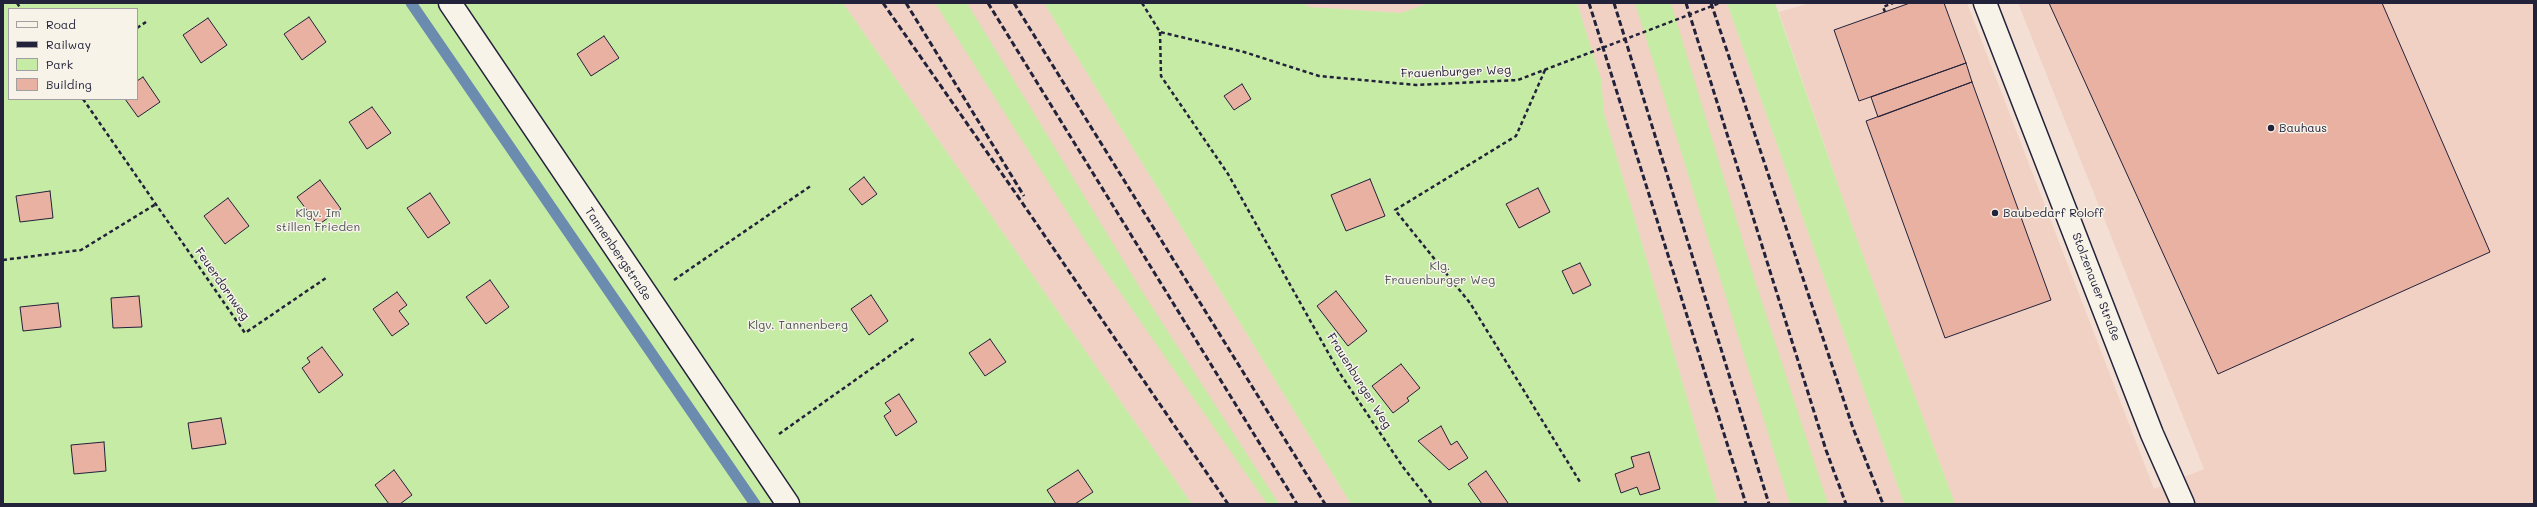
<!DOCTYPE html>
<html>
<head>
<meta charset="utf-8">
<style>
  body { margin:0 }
  #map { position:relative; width:2537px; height:507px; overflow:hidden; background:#f3dfd3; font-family:Mali,sans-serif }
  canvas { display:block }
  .frame { position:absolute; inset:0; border:4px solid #22223b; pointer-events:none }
  .legend { position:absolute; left:8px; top:8px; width:130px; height:92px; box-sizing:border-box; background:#f7f3e8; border:1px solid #a29fa3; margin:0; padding:5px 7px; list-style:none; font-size:12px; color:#22223b }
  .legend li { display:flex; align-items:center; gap:8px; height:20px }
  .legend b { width:20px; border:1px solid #a29fa3 }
</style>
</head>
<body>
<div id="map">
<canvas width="2537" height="507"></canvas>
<div class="frame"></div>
<ul class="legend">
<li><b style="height:5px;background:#f7f3e8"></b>Road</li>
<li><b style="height:5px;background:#22223b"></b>Railway</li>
<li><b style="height:11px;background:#c6eba5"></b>Park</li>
<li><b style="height:11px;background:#e9b1a1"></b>Building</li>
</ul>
</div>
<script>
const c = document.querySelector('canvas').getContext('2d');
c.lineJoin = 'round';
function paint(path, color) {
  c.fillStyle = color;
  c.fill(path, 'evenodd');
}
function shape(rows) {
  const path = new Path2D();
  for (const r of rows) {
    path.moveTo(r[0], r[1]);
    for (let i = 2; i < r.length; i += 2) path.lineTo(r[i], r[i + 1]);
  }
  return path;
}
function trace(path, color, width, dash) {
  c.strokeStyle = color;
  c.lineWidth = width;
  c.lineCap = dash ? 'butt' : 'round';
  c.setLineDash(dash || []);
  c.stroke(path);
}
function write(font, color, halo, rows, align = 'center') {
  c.font = font + ' Mali,sans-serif';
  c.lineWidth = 3;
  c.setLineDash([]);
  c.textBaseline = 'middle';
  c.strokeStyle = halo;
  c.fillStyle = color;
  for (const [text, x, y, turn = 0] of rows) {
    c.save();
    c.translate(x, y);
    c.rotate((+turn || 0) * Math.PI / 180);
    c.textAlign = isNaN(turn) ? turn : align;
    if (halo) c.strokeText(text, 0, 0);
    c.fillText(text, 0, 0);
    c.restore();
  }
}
paint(shape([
  [843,3,1044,3,1351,504,1192,504],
  [1303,3,1429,3,1401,13,1310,7],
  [1577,3,1727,3,1904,504,1718,504,1622,175,1604,113,1601,79],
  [1810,3,1967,3,2154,489,2204,469,2018,3,2534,3,2534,504,1955,504,1854,231,1779,12]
]), '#f0d1c4');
paint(shape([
  [3,3,843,3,1192,504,3,504],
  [9,9,137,9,137,99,9,99],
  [935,3,967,3,1143,293,1279,504,1267,504,1095,256],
  [1044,3,1303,3,1310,7,1401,13,1429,3,1577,3,1601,79,1604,113,1622,175,1718,504,1351,504],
  [1635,3,1671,3,1755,281,1828,504,1790,504],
  [1727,3,1775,3,1854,231,1955,504,1904,504]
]), '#c6eba5');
trace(shape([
  [411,3,755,504]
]), '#6b8cae', 11);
const building = shape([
  [1910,3,1944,3,1966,63,1859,101,1834,30,1910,3],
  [2049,3,2382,3,2490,252,2218,374,2049,3],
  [309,17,326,42,302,60,284,34,309,17],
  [208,18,227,45,201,63,183,35,208,18],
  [604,36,619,58,591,76,577,54,604,36],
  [1966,63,1972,82,1878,117,1871,97,1966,63],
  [143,77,160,102,138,117,125,99,137,99,137,81,143,77],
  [1972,82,2051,300,1945,338,1866,121,1972,82],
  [1242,84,1251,99,1234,110,1224,96,1242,84],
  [372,107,391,133,367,149,349,122,372,107],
  [864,177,877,194,862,205,849,189,864,177],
  [1370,179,1385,216,1346,231,1331,195,1370,179],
  [320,180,341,209,318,225,297,197,320,180],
  [1538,188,1550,212,1519,228,1506,204,1538,188],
  [50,191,53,218,20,222,16,196,50,191],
  [430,193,450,223,428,238,407,208,430,193],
  [228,198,249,226,225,244,204,216,228,198],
  [1580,263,1591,285,1573,294,1562,271,1580,263],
  [490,280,509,307,486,324,466,297,490,280],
  [1336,291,1367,331,1348,346,1317,306,1336,291],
  [397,292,407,305,399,311,409,324,392,336,373,309,397,292],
  [871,295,888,321,869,335,851,309,871,295],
  [139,296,142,327,113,328,111,298,139,296],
  [58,303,61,327,23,331,20,307,58,303],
  [990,339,1006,362,985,376,969,353,990,339],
  [322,347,343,375,319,393,302,368,310,362,307,358,322,347],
  [1401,364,1420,388,1407,398,1409,401,1393,413,1372,386,1401,364],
  [899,394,917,422,896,436,884,416,891,411,885,403,899,394],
  [221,418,226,444,192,449,188,423,221,418],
  [1441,426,1451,445,1457,441,1468,458,1449,470,1418,441,1441,426],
  [104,442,106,471,74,474,71,445,104,442],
  [1649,452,1660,489,1640,495,1637,487,1621,493,1615,474,1634,467,1631,457,1649,452],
  [394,470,412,495,400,504,389,504,375,485,394,470],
  [1078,470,1093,492,1075,504,1056,504,1047,490,1078,470],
  [1486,471,1508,503,1507,504,1482,504,1468,484,1486,471]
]);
paint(building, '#e9b1a1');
trace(building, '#22223b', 1);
const service = shape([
  [450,3,788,504]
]);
const minor = shape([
  [1985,3,2152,434,2183,504]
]);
trace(service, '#22223b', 25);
trace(minor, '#22223b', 25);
trace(shape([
  [17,3,21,9],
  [1142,3,1160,32,1244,52,1319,76,1416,85,1518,80,1720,3],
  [1885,12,1883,7,1893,3],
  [137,28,146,22],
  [1160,32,1161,76,1228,174,1339,372,1403,467,1432,504],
  [1545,70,1516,136,1395,210,1470,303,1580,482],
  [83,99,245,333,326,278],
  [3,260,81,250,156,204],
  [674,280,812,185],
  [779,434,916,337]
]), '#22223b', 2.5, [4, 3]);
trace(service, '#f7f3e8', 22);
trace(minor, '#f7f3e8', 22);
trace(shape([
  [883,3,1021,201,1228,504],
  [906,3,1024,196],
  [988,3,1297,504],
  [1014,3,1325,504],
  [1589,3,1746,504],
  [1614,3,1769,504],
  [1686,3,1826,450,1846,504],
  [1711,3,1853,428,1883,504]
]), '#22223b', 3, [6, 3]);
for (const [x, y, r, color] of [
  [2271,128,4,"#22223b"],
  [1995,213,4,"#22223b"]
]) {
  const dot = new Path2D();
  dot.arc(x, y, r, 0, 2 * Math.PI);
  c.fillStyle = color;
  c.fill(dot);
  trace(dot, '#f7f3e8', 1.5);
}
write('12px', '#22223b', '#f7f3e8', [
  ["Frauenburger Weg",1456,72,-2],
  ["Tannenbergstraße",618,254,56],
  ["Feuerdornweg",222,284,55],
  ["Stolzenauer Straße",2096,287,69],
  ["Frauenburger Weg",1359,381,58]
]);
write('12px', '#22223b', '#f7f3e8', [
  ["Bauhaus",2279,128],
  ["Baubedarf Roloff",2003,213]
], 'left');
write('12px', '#4b5456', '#f7f3e8', [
  ["Klgv. Im",318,213],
  ["stillen Frieden",318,227],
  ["Klg.",1440,266],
  ["Frauenburger Weg",1440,280],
  ["Klgv. Tannenberg",798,325]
]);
</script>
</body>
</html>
